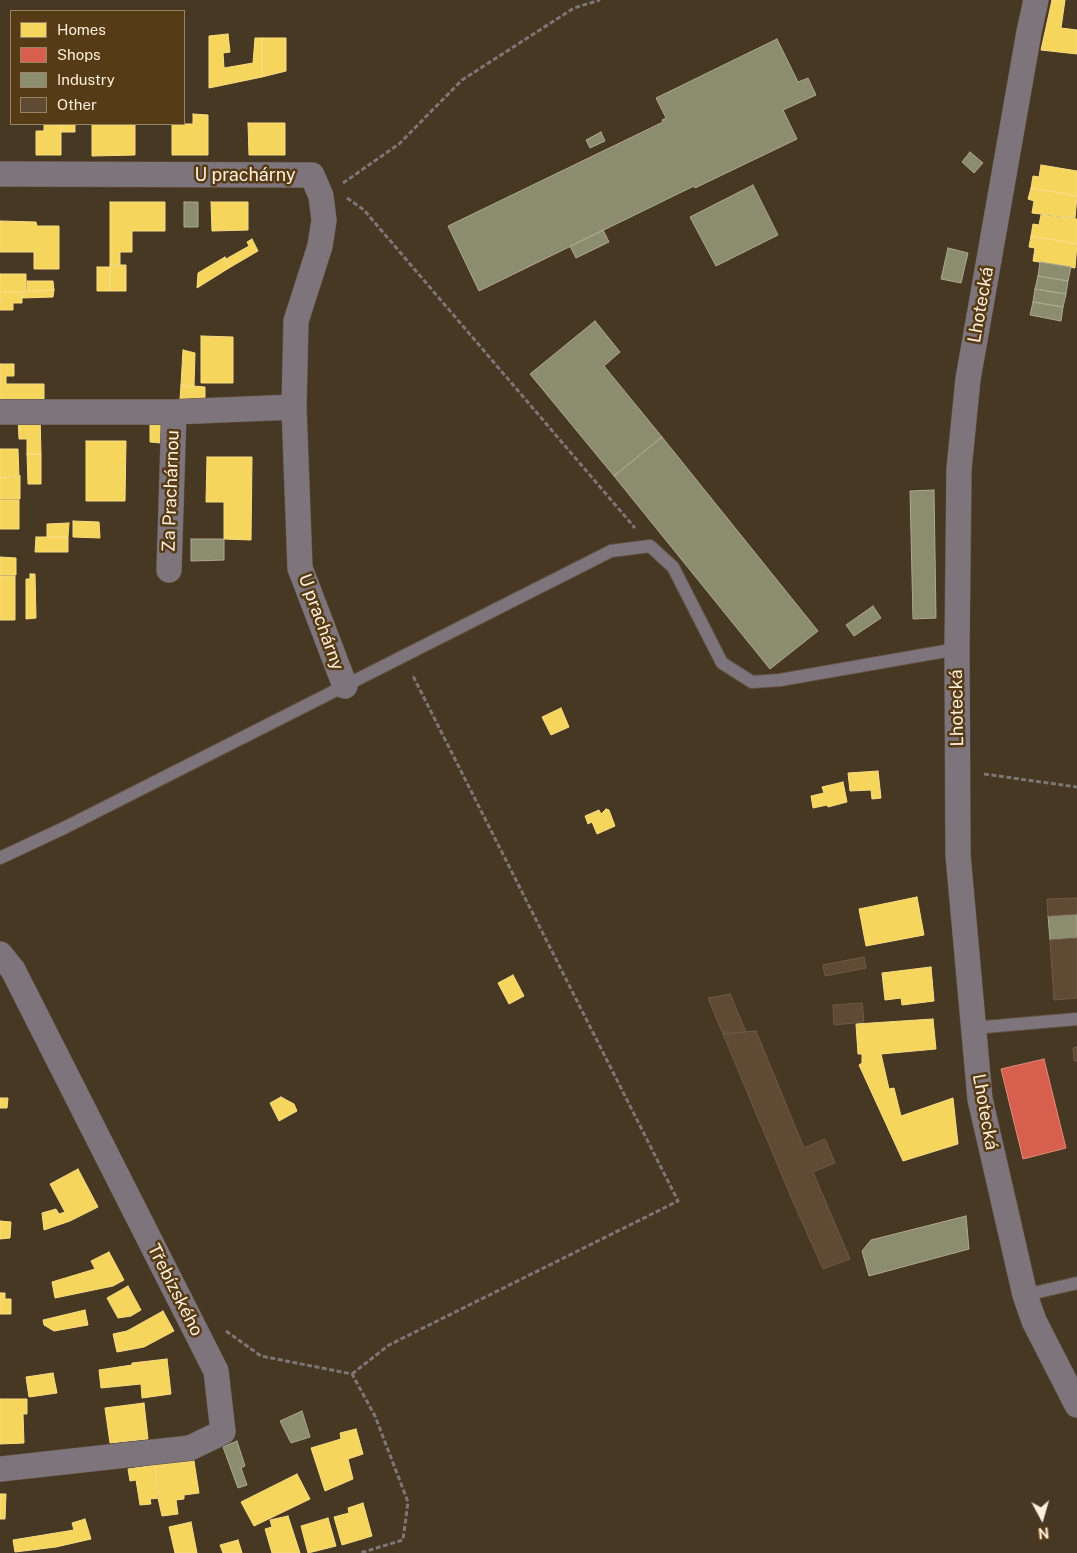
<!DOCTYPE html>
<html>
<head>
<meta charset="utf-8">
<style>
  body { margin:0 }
  #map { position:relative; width:1077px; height:1553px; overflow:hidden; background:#473824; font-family:"Public Sans",sans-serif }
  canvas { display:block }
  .legend { position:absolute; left:10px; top:10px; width:175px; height:115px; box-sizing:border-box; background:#553b16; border:1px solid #998365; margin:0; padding:6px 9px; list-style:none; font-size:15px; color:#ffeedb }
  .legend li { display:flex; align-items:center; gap:10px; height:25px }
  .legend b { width:25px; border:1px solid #998365 }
  .north { position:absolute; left:1017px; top:1493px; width:50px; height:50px; -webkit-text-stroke:4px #553b16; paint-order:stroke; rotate:174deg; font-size:14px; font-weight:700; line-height:20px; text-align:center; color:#ffeedb }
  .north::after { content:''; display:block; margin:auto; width:18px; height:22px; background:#ffeedb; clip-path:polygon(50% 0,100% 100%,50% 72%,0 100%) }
</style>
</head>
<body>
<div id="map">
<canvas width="1077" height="1553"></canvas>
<ul class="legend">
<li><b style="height:14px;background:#f6d55c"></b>Homes</li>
<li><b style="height:14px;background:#d6604d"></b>Shops</li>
<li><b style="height:14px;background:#8c8c6e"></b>Industry</li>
<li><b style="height:14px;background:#5f4a34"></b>Other</li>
</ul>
<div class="north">N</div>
</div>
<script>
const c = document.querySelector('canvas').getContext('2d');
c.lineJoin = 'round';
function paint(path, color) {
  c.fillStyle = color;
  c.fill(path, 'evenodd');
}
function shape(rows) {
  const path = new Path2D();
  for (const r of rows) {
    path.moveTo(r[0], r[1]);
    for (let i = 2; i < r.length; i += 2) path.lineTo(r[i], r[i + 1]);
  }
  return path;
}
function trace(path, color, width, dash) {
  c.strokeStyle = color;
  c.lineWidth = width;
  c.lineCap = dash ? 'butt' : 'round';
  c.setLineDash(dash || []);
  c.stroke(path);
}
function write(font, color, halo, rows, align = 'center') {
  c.font = font + ' "Public Sans",sans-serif';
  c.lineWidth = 5;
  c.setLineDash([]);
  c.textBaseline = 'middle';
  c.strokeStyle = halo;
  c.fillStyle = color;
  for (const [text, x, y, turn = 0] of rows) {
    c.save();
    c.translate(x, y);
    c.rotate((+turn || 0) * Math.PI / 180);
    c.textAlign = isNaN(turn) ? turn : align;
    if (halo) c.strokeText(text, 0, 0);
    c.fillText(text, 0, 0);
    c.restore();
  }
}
const homes = shape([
  [1052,0,1065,0,1061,28,1077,30,1077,54,1041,50,1052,0],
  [228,34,230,52,223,53,224,68,253,63,255,38,262,38,262,77,209,88,209,36,228,34],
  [262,38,286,38,286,71,262,77,262,38],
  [193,114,208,115,208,155,172,155,172,124,193,124,193,114],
  [248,123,285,123,285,155,249,155,248,123],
  [44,124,61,124,61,155,36,155,36,131,44,131,44,124],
  [61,124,75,124,75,132,61,132,61,124],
  [92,124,135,124,135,155,92,156,92,124],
  [1041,165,1077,171,1077,196,1031,188,1033,176,1039,177,1041,165],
  [1031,188,1077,196,1075,218,1032,213,1034,201,1028,199,1031,188],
  [110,202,165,202,165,231,132,231,132,252,120,252,120,266,110,265,110,202],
  [211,202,248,202,248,230,212,231,211,202],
  [1041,215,1077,219,1077,244,1031,236,1033,224,1039,225,1041,215],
  [0,221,36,222,37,226,59,226,59,269,34,269,34,252,0,252,0,221],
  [1031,236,1077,244,1075,268,1033,261,1035,248,1029,247,1031,236],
  [252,239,258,251,229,268,226,259,249,246,247,242,252,239],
  [225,257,229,268,197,288,198,273,225,257],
  [110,265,126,265,126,291,110,291,110,265],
  [97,267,110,267,110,291,97,291,97,267],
  [0,274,26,274,26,292,0,292,0,274],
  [27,281,53,281,54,290,27,291,27,281],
  [54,290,53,297,22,298,22,292,26,292,26,291,54,290],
  [0,292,22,292,22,303,13,303,13,310,0,310,0,292],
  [201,336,233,337,233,383,201,383,201,336],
  [183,350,195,353,194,386,181,385,183,350],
  [0,364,14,364,14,376,6,376,6,384,44,384,44,402,0,402,0,364],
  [181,385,205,387,205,400,180,399,181,385],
  [18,416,40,416,41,454,27,454,27,439,19,439,18,416],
  [150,417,162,417,161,443,150,442,150,417],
  [86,441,126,441,125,501,86,501,86,441],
  [0,449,18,449,19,477,0,478,0,449],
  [27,454,41,454,41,484,28,484,27,454],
  [207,457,252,457,251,540,224,539,224,502,206,502,207,457],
  [20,476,20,499,0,499,0,478,20,476],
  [0,500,19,500,19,529,0,529,0,500],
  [73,521,99,522,100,538,73,537,73,521],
  [69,523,68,537,47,537,47,524,69,523],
  [36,537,68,537,68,552,35,552,36,537],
  [0,557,16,558,16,575,0,575,0,557],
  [30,574,35,574,36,618,26,619,26,579,30,579,30,574],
  [0,576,15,576,15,620,0,620,0,576],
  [561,708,569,727,551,735,542,717,561,708],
  [878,771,881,798,872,799,871,790,850,791,848,773,878,771],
  [843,782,847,802,828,807,827,805,813,808,811,796,824,793,822,787,843,782],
  [606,809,609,810,615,826,597,834,592,822,588,824,585,816,599,810,601,814,606,809],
  [917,897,924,935,866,946,859,909,917,897],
  [931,967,934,1001,902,1005,901,998,885,1000,882,973,931,967],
  [513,975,524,996,509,1004,498,983,513,975],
  [933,1019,936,1049,881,1054,889,1089,894,1088,901,1116,953,1098,958,1144,903,1161,859,1065,862,1063,862,1054,858,1054,856,1024,933,1019],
  [281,1097,294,1104,297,1111,279,1121,270,1103,281,1097],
  [0,1098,8,1098,7,1108,0,1108,0,1098],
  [78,1169,98,1207,70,1221,44,1230,42,1213,56,1209,59,1214,65,1212,50,1184,78,1169],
  [0,1221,11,1222,10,1238,0,1239,0,1221],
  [109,1252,124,1280,113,1286,55,1298,52,1282,95,1269,91,1261,109,1252],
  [128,1286,141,1310,131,1316,118,1318,107,1298,128,1286],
  [0,1293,5,1293,5,1299,11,1299,11,1314,0,1314,0,1293],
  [85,1310,88,1325,54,1331,44,1325,43,1320,85,1310],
  [163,1311,174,1331,144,1347,117,1352,113,1334,127,1331,163,1311],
  [167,1359,171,1394,142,1398,141,1384,101,1388,99,1370,132,1365,132,1363,167,1359],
  [53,1373,57,1393,29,1397,26,1377,53,1373],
  [0,1399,27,1399,27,1414,23,1414,24,1443,0,1444,0,1399],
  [144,1403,148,1439,110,1443,105,1408,144,1403],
  [356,1429,363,1454,348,1459,353,1479,325,1491,311,1448,341,1439,340,1433,356,1429],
  [194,1461,199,1493,184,1495,184,1499,176,1500,178,1514,162,1516,158,1498,155,1465,194,1461],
  [155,1465,159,1498,150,1499,151,1504,140,1505,136,1480,130,1481,128,1469,155,1465],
  [297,1474,310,1499,254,1526,241,1502,297,1474],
  [0,1494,6,1494,5,1519,0,1519,0,1494],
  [363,1503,372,1536,342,1545,334,1517,349,1513,348,1508,363,1503],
  [288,1516,300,1553,272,1553,265,1529,272,1527,270,1520,288,1516],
  [328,1518,336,1546,308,1553,301,1526,328,1518],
  [85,1519,91,1539,56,1547,15,1552,13,1540,74,1530,72,1523,85,1519],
  [191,1522,197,1553,175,1553,169,1527,191,1522],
  [238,1540,242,1553,223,1553,220,1545,238,1540]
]);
paint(homes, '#f6d55c');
trace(homes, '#f9dc82', 1);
const shops = shape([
  [1044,1059,1066,1148,1023,1159,1001,1069,1044,1059]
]);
paint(shops, '#d6604d');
trace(shops, '#e28b78', 1);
const industry = shape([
  [777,39,798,82,808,78,816,95,783,110,797,139,695,188,694,186,479,291,448,226,663,122,662,120,666,118,656,98,777,39],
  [601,132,605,141,590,148,586,140,601,132],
  [970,152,983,163,974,173,962,162,970,152],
  [753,185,778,235,716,266,690,217,753,185],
  [184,202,198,202,198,227,184,227,184,202],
  [603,230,609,242,576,258,570,246,603,230],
  [948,248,968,253,961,283,941,279,948,248],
  [1040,262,1071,267,1068,281,1038,276,1040,262],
  [1038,276,1068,281,1066,294,1035,289,1038,276],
  [1035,289,1066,294,1063,307,1033,302,1035,289],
  [1033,302,1063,307,1061,321,1030,315,1033,302],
  [595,321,620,352,604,366,662,437,614,476,530,374,595,321],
  [662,437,818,631,770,669,614,476,662,437],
  [934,490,936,618,913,619,910,491,934,490],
  [191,539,224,539,224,560,191,561,191,539],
  [873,606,881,618,854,636,846,625,873,606],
  [1077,914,1077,938,1050,940,1048,916,1077,914],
  [966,1216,969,1249,869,1276,862,1251,871,1240,966,1216],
  [302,1411,310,1437,291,1443,280,1421,302,1411],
  [237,1441,245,1466,241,1468,247,1485,238,1488,223,1447,237,1441]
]);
paint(industry, '#8c8c6e');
trace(industry, '#aea98f', 1);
const building = shape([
  [1077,898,1077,914,1048,916,1047,899,1077,898],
  [1077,938,1077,998,1054,1000,1050,940,1077,938],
  [864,957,866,968,825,976,823,965,864,957],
  [730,994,746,1032,723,1034,708,998,730,994],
  [862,1003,864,1022,834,1025,833,1005,862,1003],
  [756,1031,804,1148,825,1139,835,1163,813,1172,850,1259,823,1269,791,1197,723,1034,756,1031],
  [1077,1047,1077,1061,1074,1061,1073,1048,1077,1047]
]);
paint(building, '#5f4a34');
trace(building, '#6e5a49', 1);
const service = shape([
  [0,858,66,827,611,551,650,546,673,567,722,663,752,682,780,680,957,649],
  [973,1028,1077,1019],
  [1025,1295,1077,1283]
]);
const minor = shape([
  [1036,0,1029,32,968,379,959,469,957,649,958,855,980,1099,1025,1295,1034,1321,1077,1405],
  [0,174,312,175,321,196,324,220,320,246,296,321,294,407,300,568,345,686],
  [0,412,174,412,294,407],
  [169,570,174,412],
  [0,954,13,970,216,1371,223,1432,190,1448,0,1469]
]);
trace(service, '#625444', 14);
trace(minor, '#625444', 26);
trace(shape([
  [343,183,399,144,462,80,574,8,600,0],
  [347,198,364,210,635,528],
  [984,774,1077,787],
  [226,1331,261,1356,352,1374,375,1416,408,1502,403,1540,360,1553],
  [352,1374,389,1345,678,1201,412,674]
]), '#7e7675', 3, [5, 2.5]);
trace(service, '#7d757b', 12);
trace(minor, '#7d757b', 25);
write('18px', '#ffeedb', '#553b16', [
  ["U prachárny",245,175],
  ["Lhotecká",981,305,-80],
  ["Za Prachárnou",171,491,-88],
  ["U prachárny",321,622,70],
  ["Lhotecká",957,708,-91],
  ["Lhotecká",985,1112,80],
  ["Třebízského",175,1290,63]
]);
</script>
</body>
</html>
